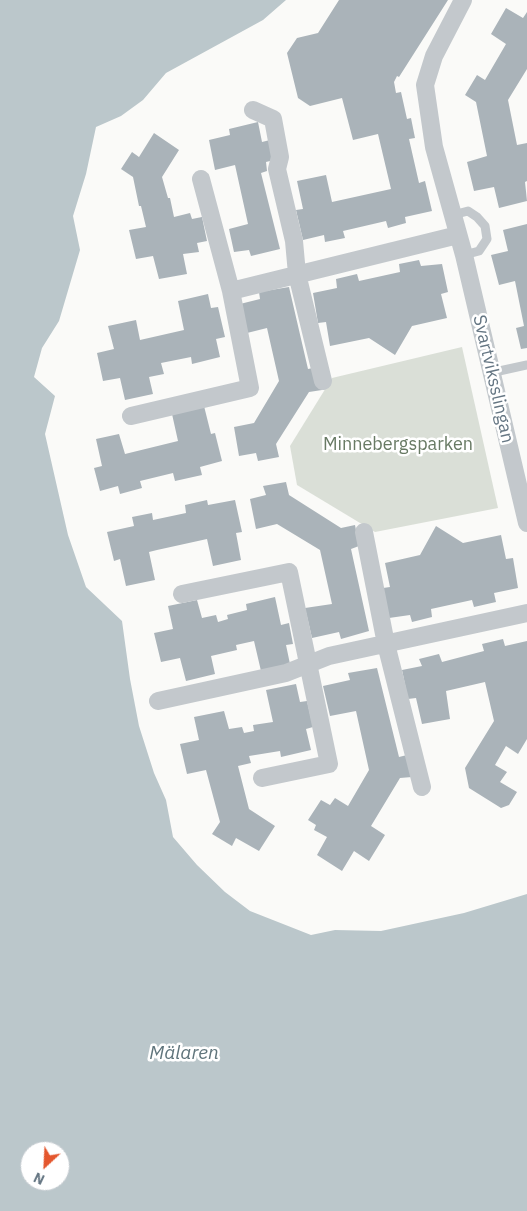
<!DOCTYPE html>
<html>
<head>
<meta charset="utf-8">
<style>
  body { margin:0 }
  #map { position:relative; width:527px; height:1211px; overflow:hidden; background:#fafaf8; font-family:"IBM Plex Sans",sans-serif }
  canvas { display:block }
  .north { position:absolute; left:20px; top:1141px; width:50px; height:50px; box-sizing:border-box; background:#fff; border:1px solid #c1c8cd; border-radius:50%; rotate:205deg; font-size:14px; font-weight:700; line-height:20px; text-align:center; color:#657683 }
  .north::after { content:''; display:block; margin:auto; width:18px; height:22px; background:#e4572e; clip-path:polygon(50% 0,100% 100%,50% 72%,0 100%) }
</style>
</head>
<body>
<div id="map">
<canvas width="527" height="1211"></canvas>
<div class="north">N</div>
</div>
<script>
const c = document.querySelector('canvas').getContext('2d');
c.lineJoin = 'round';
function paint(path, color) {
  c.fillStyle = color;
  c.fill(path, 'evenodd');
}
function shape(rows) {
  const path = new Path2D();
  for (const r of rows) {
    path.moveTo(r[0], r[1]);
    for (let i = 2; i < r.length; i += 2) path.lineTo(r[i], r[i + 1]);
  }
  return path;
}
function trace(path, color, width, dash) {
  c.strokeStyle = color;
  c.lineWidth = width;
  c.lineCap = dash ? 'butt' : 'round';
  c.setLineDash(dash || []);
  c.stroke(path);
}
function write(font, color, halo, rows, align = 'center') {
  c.font = font + ' "IBM Plex Sans",sans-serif';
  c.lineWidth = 5;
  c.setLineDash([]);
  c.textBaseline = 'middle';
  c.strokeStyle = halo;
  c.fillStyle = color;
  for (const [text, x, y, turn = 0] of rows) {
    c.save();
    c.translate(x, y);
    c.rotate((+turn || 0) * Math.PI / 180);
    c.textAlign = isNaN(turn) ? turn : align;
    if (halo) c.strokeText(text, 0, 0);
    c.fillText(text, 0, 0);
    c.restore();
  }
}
paint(shape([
  [462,347,498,508,375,532,297,485,290,446,332,378]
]), '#dadfd7');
paint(shape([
  [0,0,286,0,263,20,166,73,143,100,121,116,96,127,86,174,73,216,80,250,59,321,42,348,34,377,55,396,45,434,68,535,86,587,122,621,130,679,139,726,154,773,166,800,173,837,197,865,225,892,250,911,311,935,335,930,381,931,464,913,527,894,527,1211,0,1211],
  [30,1151,60,1151,60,1181,30,1181]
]), '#bbc7cb');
paint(shape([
  [339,0,448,0,399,77,397,76,394,82,396,93,401,92,407,119,411,118,415,138,409,139,419,183,425,181,432,211,405,217,406,223,388,228,386,221,343,231,345,238,325,242,324,235,303,240,296,210,303,209,297,181,326,175,332,202,391,189,378,134,353,140,342,98,310,106,298,98,287,53,297,38,318,33],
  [506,8,523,18,527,12,527,69,508,100,517,145,527,143,527,181,525,182,527,201,499,208,494,187,474,191,467,162,487,156,476,102,465,95,477,75,485,80,506,44,491,34],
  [258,122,262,142,270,140,274,160,266,162,267,171,261,173,280,249,251,256,249,250,234,252,229,229,248,224,235,165,215,170,209,140,230,135,229,129],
  [154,133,179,150,162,177,168,198,170,198,174,217,190,213,192,219,202,217,207,241,197,243,199,252,183,254,187,274,159,279,153,256,136,259,129,230,146,227,141,206,139,206,133,177,121,169,132,152,139,157],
  [527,224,527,348,521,349,516,328,524,326,515,281,499,285,491,255,508,251,503,230],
  [419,260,421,266,442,264,448,292,441,294,447,318,412,326,395,355,369,338,330,346,326,322,318,323,313,293,337,288,336,279,357,274,359,281,400,272,399,264],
  [289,287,308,369,318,367,322,390,309,392,276,444,279,457,258,461,256,453,239,456,234,427,254,423,279,381,267,328,247,333,240,304,260,299,259,292],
  [208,294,211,308,218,307,225,337,216,339,220,357,192,364,191,357,161,363,164,374,149,377,153,394,125,400,120,378,103,381,97,353,114,349,108,326,136,320,140,340,184,330,178,301],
  [204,406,211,434,215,433,222,461,200,467,202,475,175,481,173,473,140,481,142,488,120,494,118,486,100,491,94,468,102,466,96,439,119,434,125,454,178,441,172,414],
  [286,482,289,495,341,528,355,525,359,546,351,549,369,631,341,639,339,632,312,638,305,608,332,604,320,550,277,524,256,529,250,499,266,495,263,486],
  [207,500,208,505,235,500,242,532,236,533,241,560,213,566,207,539,157,550,149,552,155,580,126,586,120,559,114,561,107,532,134,526,132,517,152,513,153,520,186,513,185,505],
  [436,526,463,543,501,535,506,559,513,558,518,588,494,593,496,602,474,607,472,600,431,609,432,617,412,622,410,615,389,618,383,588,390,587,385,563,420,555],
  [275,597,281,625,289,623,293,644,286,645,290,664,261,671,254,641,236,645,237,650,211,656,215,674,186,681,180,658,161,662,154,633,173,629,168,606,197,600,202,618,216,615,218,622,228,619,227,615,247,610,246,604],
  [503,639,505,646,527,641,527,739,518,754,506,746,495,765,507,772,500,782,517,792,509,805,501,808,469,788,465,768,494,721,485,682,446,691,450,719,422,724,416,698,408,699,402,670,422,666,419,659,439,654,442,662,484,651,482,644],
  [377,668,399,757,407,755,412,777,400,778,371,826,385,835,369,861,354,851,342,871,317,855,327,837,314,830,316,825,308,820,321,800,330,805,335,798,348,806,369,770,356,711,330,716,323,686,350,680,348,673],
  [296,684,300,702,307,701,313,727,306,729,311,750,281,757,280,751,249,756,251,763,238,766,249,809,275,826,259,851,236,838,232,846,212,834,220,822,206,770,187,774,180,744,199,740,194,717,224,711,229,729,242,727,244,733,254,731,253,725,273,722,266,690]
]), '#aab3b9');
trace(shape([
  [453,215,468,211,477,217,485,226,487,239,479,251,464,255],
  [490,373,527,365]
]), '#c3c8cc', 9);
trace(shape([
  [463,0,434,56,425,85,434,147,464,255,527,523],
  [253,110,273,119,280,157,277,169,294,241,297,274,323,381],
  [231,291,458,235],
  [131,416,250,388,231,291,201,179],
  [364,532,386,644,422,787],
  [182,594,289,572,329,764,262,778],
  [158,701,286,673,329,656,527,613]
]), '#c3c8cc', 18);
write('18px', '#657683', '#fff', [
  ["Svartviksslingan",493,379,77]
]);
write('18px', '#687a64', '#fff', [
  ["Minnebergsparken",398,445]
]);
write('italic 19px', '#60757c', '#fff', [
  ["Mälaren",184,1054]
]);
</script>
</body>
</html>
